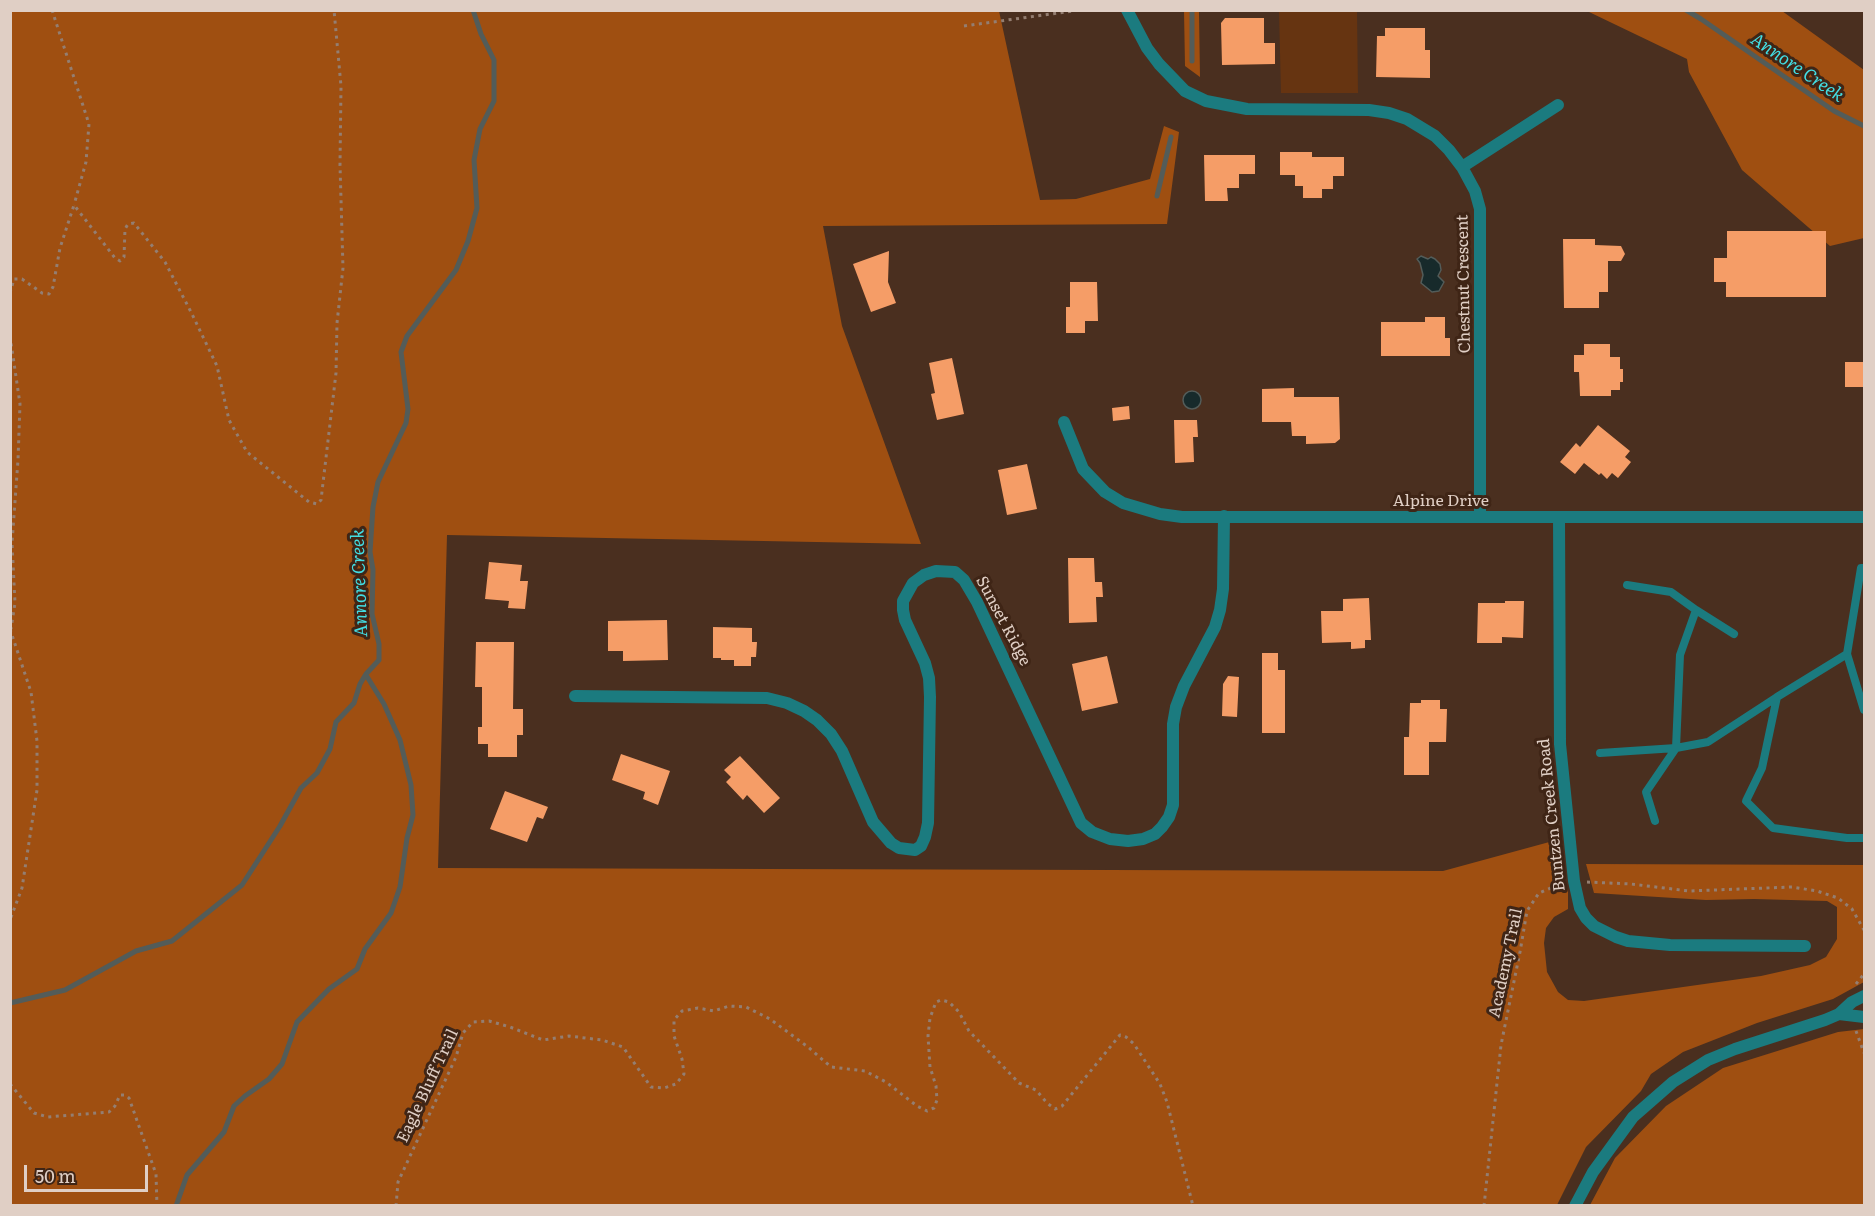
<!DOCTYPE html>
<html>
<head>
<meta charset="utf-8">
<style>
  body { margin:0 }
  #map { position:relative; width:1875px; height:1216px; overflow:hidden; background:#4a2f1f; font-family:Literata,serif }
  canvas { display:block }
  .frame { position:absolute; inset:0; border:12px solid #e0cfc5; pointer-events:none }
  .scale { position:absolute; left:24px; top:1165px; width:124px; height:27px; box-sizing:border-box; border:3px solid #e0cfc5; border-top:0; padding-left:8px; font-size:18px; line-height:21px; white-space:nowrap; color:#e0cfc5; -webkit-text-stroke:4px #3f2516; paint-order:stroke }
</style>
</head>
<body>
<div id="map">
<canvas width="1875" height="1216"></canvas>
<div class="frame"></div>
<div class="scale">50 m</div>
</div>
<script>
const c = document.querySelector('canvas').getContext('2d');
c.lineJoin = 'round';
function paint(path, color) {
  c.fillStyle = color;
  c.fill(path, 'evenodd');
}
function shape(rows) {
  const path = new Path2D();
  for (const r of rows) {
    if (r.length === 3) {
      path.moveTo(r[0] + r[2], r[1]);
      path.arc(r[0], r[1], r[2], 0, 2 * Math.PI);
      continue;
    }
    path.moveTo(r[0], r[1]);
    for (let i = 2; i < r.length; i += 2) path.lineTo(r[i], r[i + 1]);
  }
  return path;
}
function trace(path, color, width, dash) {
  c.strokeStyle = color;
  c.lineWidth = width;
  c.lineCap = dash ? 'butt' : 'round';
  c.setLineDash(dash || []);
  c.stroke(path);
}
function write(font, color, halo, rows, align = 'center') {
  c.font = font + ' Literata,serif';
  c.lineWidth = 6;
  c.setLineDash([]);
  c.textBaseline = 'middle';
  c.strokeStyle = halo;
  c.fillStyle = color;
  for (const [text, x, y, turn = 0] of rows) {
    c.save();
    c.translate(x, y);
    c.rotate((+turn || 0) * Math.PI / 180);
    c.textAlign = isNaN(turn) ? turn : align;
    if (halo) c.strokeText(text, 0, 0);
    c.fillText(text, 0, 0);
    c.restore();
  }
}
paint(shape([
  [1279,11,1357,11,1358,93,1281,93]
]), '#663411');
paint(shape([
  [10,11,999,11,1040,200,1076,199,1150,179,1164,126,1179,132,1167,224,823,226,842,326,921,544,447,535,438,868,1443,871,1553,841,1568,892,1568,909,1554,917,1546,928,1544,943,1547,972,1558,992,1568,1000,1584,1001,1761,976,1810,965,1826,957,1837,939,1837,907,1827,901,1754,899,1706,900,1594,893,1586,864,1864,865,1864,982,1833,999,1757,1023,1683,1052,1651,1074,1641,1091,1586,1147,1557,1205,11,1205],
  [1184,11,1199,11,1200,77,1185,66],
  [1587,11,1782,11,1864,70,1864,238,1830,246,1742,170,1689,72,1687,59],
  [1864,1029,1864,1205,1590,1205,1615,1158,1666,1106,1723,1068,1838,1032]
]), '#9f4f11');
const water = shape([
  [1421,256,1428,259,1431,257,1435,259,1440,264,1441,270,1438,276,1444,282,1439,291,1432,292,1421,283,1423,275,1420,263,1417,259,1421,256],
  [1192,400,9]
]);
paint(water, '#172a2b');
trace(water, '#535c59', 1.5);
trace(shape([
  [1192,10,1192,61],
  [1686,10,1701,19,1834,111,1864,126],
  [1157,196,1171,137],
  [10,1003,65,990,136,951,172,941,242,885,280,826,301,788,317,773,330,749,336,722,354,703,360,684,366,674,379,660,379,644,372,614,373,570,370,552,373,507,378,482,406,423,408,409,401,352,407,336,456,270,468,241,477,208,474,160,480,129,494,101,494,60,481,34,473,10],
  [176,1206,187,1175,224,1132,234,1106,245,1096,269,1079,282,1064,297,1022,329,989,357,969,365,949,391,913,400,887,407,838,413,815,411,785,400,740,384,704,366,675]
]), '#535c59', 5);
paint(shape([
  [1225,18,1264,18,1264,43,1275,43,1275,64,1222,65,1221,23],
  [1385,28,1425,28,1425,50,1430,50,1430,78,1376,77,1377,36,1385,36],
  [1280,152,1312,152,1312,157,1344,157,1344,176,1333,176,1333,189,1322,189,1322,198,1303,198,1303,186,1295,186,1295,175,1280,175],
  [1204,155,1255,155,1255,174,1239,174,1239,188,1227,188,1228,201,1205,201],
  [1727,231,1826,231,1826,297,1726,297,1726,282,1714,282,1714,258,1727,258],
  [1563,239,1595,239,1595,245,1621,246,1625,254,1621,261,1608,261,1608,292,1599,292,1599,308,1564,308],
  [889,251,888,282,896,303,871,312,853,264],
  [1070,282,1097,282,1098,321,1085,321,1085,333,1066,333,1066,307,1070,307],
  [1425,317,1445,317,1445,338,1450,338,1450,356,1381,356,1381,322,1425,322],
  [1584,344,1610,344,1610,357,1620,357,1620,369,1623,369,1623,382,1620,382,1620,390,1611,390,1611,396,1580,396,1579,372,1574,372,1574,355,1584,355],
  [952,358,964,414,937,420,931,394,935,393,929,363],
  [1845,362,1864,362,1864,387,1845,387],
  [1294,388,1294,397,1339,397,1340,439,1335,443,1306,444,1306,436,1292,436,1291,422,1262,422,1262,389],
  [1129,406,1130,419,1113,421,1112,408],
  [1174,420,1197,420,1198,437,1193,437,1194,462,1175,463],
  [1598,425,1630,451,1625,457,1631,462,1618,478,1612,473,1607,479,1601,473,1599,475,1584,463,1575,474,1560,462,1576,443,1580,447],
  [1027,464,1037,509,1007,515,998,470],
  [1068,558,1094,558,1095,582,1102,582,1103,597,1096,597,1097,622,1069,623],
  [489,562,522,565,520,581,528,581,525,609,508,608,509,601,485,599],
  [1369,598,1371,640,1365,640,1365,648,1351,649,1351,642,1322,643,1321,611,1343,611,1343,599],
  [1505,601,1524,601,1523,638,1502,637,1502,643,1477,643,1478,603,1505,603],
  [667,620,668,660,623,661,623,651,608,651,608,621],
  [713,627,752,628,752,642,757,642,756,657,751,657,751,666,734,666,734,660,721,660,721,658,713,658],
  [476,642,514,642,513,709,523,709,523,735,517,735,517,757,488,757,488,744,478,744,478,727,482,727,482,687,475,687],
  [1262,653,1278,653,1278,670,1285,670,1285,733,1262,733],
  [1107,656,1118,703,1082,711,1072,664],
  [1228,676,1239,677,1237,717,1222,716,1223,684],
  [1421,700,1440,700,1440,709,1447,709,1446,742,1429,742,1429,775,1404,775,1404,737,1409,737,1410,703,1421,703],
  [621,754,670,771,658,805,643,799,645,792,612,780],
  [740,756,780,798,764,813,747,795,743,800,726,782,731,777,724,770],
  [505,791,548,807,543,819,537,817,527,842,490,829]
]), '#f59d67');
trace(shape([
  [52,10,89,124,86,162,74,205],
  [964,26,1080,10],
  [10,293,14,279,22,279,42,293,49,294,53,287,60,248,74,205,115,258,120,261,124,257,125,229,128,224,134,223,165,262,192,314,217,366,229,420,247,452,309,502,317,504,321,500,336,373,337,323,343,268,340,165,341,86,334,10],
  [10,336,20,404,18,460,12,543,15,603,11,629],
  [10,629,31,692,37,741,37,790,22,888,10,920],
  [1587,882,1631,884,1689,891,1792,887,1817,891,1838,898,1852,909,1864,930],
  [1856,984,1864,974],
  [1856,1031,1864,1053],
  [10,1084,34,1113,48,1117,109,1112,115,1106,120,1095,125,1095,129,1098,156,1174,157,1206],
  [396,1206,398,1182,456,1057,463,1033,473,1022,489,1021,510,1027,543,1040,569,1036,602,1040,623,1047,651,1087,664,1088,676,1084,684,1074,682,1059,674,1036,674,1020,682,1011,698,1008,714,1011,729,1006,746,1007,770,1019,808,1047,831,1067,865,1071,886,1082,917,1106,927,1111,934,1108,937,1100,936,1086,930,1067,928,1036,930,1018,936,1002,941,1000,949,1002,959,1012,969,1031,1019,1083,1036,1090,1047,1103,1055,1109,1062,1106,1120,1035,1126,1037,1134,1044,1160,1084,1167,1102,1193,1206],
  [1484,1206,1501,1045,1520,952,1527,911,1539,893,1560,884]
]), '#947e71', 3, [3, 4.5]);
trace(shape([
  [1864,568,1861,568,1847,654,1864,710],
  [1627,585,1671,592,1696,610],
  [1847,654,1777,697,1762,768,1746,801,1773,828,1847,838,1864,838],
  [1600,753,1676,748,1680,655,1696,610,1734,634],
  [1655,821,1646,792,1676,748,1708,742,1777,697]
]), '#1b7b7f', 8);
trace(shape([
  [1127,10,1147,48,1159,64,1185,91,1206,101,1247,109,1369,110,1389,113,1407,119,1435,136,1449,150,1462,167,1475,191,1480,209,1480,517],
  [1462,167,1558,105],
  [1064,422,1083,469,1105,492,1123,503,1160,514,1182,517,1864,517],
  [1559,517,1560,744,1574,881,1580,908,1586,918,1594,926,1616,937,1628,941,1670,945,1805,946],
  [575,696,767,698,787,703,804,711,817,720,831,734,842,751,873,822,891,843,899,848,915,850,921,846,925,837,928,823,930,697,929,678,925,663,905,620,903,610,903,601,913,583,924,575,936,571,955,572,964,580,977,602,1081,823,1092,832,1110,839,1128,841,1143,839,1155,834,1162,827,1169,817,1173,805,1173,724,1176,707,1184,686,1215,627,1220,610,1223,589,1224,516],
  [1839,1014,1864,1017],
  [1575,1206,1593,1172,1633,1117,1673,1082,1708,1060,1735,1049,1825,1020,1839,1014,1852,1002,1864,996]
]), '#1b7b7f', 12);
write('16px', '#e0cfc5', '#3f2516', [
  ["Chestnut Crescent",1464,284,-91],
  ["Alpine Drive",1441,501],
  ["Sunset Ridge",1003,621,62],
  ["Buntzen Creek Road",1552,815,-96],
  ["Academy Trail",1506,963,-78],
  ["Eagle Bluff Trail",428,1086,-65]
]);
write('italic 18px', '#43dde3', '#3f2516', [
  ["Annore Creek",1797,68,34],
  ["Annore Creek",360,583,-92]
]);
</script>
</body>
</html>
